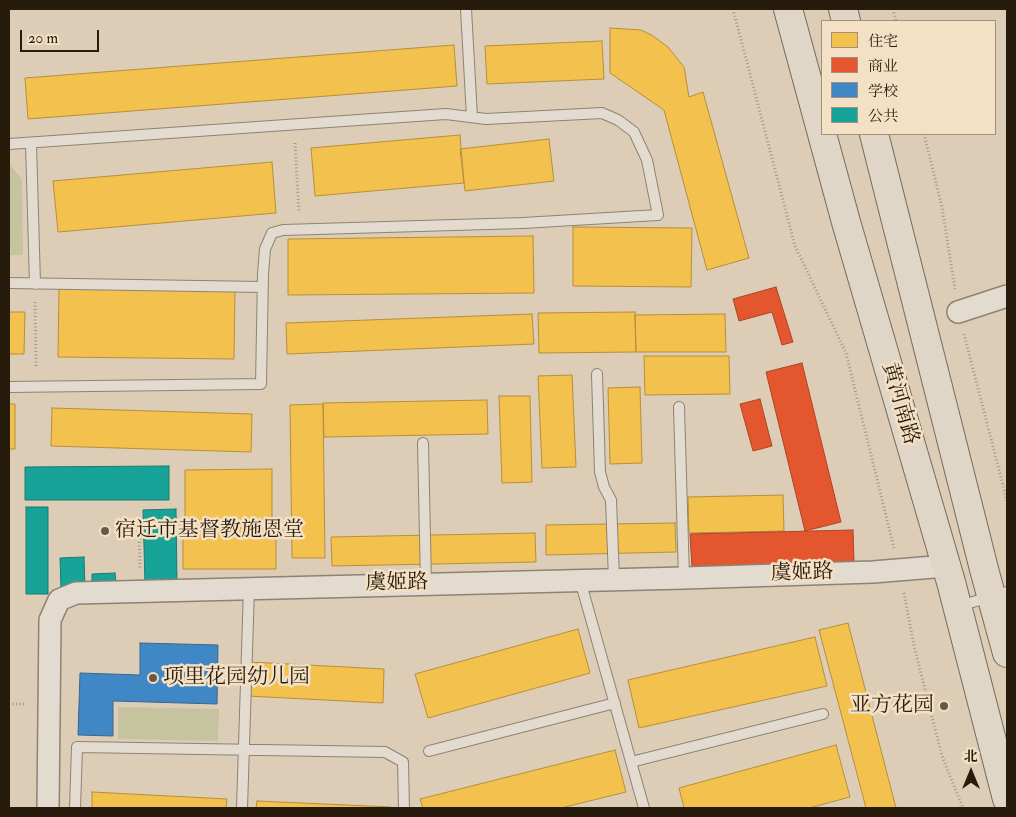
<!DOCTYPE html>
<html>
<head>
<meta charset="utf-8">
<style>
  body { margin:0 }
  #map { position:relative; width:1016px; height:817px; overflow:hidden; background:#ddcdb6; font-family:"IM FELL Double Pica","Noto Serif SC",serif }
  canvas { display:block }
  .frame { position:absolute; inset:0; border:10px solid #271b0c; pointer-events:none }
  .legend { position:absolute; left:821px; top:20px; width:175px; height:115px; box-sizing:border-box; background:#f3e0c5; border:1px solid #a1917b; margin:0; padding:6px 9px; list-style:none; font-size:15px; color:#271b0c }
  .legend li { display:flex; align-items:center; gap:10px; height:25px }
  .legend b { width:25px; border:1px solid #a1917b }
  .north { position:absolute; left:946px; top:747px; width:50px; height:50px; -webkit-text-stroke:4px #f3e0c5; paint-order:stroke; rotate:0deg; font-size:14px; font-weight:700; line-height:20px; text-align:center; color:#271b0c }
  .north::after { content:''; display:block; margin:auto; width:18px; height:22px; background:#271b0c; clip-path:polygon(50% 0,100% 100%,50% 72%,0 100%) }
  .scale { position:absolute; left:20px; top:30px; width:79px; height:22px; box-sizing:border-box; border:2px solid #271b0c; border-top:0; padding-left:6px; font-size:15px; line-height:18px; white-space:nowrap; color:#271b0c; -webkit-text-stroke:4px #f3e0c5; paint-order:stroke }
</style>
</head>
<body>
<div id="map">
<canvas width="1016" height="817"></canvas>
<div class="frame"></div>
<ul class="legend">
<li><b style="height:14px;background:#f2c14e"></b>住宅</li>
<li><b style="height:14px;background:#e4572e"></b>商业</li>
<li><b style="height:14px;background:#3f88c5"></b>学校</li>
<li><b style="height:14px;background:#17a398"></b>公共</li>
</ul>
<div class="north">北</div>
<div class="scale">20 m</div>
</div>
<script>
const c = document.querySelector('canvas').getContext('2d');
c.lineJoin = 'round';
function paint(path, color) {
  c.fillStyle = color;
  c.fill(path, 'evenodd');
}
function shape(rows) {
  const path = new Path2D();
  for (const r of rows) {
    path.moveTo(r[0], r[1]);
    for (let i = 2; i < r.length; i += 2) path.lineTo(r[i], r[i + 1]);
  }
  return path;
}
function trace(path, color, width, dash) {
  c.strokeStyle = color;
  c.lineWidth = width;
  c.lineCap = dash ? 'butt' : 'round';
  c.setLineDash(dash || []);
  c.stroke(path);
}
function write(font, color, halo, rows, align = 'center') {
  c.font = font + ' "IM FELL Double Pica","Noto Serif SC",serif';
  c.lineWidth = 5;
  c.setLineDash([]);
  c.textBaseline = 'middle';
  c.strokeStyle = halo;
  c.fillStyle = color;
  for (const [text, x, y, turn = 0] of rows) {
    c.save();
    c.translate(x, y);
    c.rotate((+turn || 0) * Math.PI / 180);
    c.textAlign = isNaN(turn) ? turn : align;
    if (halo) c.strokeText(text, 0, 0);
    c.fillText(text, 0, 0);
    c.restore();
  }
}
paint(shape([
  [9,164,22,179,23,255,9,255],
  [118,707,219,709,218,741,118,739]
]), '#c6c49e');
const homes = shape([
  [610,28,641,30,653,36,668,47,684,67,689,97,703,92,749,258,707,270,664,110,610,73,610,28],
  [602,41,604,79,487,84,485,46,602,41],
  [454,45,457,86,28,119,25,78,454,45],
  [460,135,464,183,315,196,311,148,460,135],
  [549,139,554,181,465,191,460,149,549,139],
  [272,162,276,213,58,232,53,181,272,162],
  [573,227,692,228,691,287,573,286,573,227],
  [533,236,534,293,288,295,288,239,533,236],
  [59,288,235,291,234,359,58,357,59,288],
  [9,312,25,312,24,354,9,354,9,312],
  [635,312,636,352,539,353,538,313,635,312],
  [532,314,534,344,287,354,286,323,532,314],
  [725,314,726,352,636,352,635,315,725,314],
  [644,356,729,356,730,394,645,395,644,356],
  [572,375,576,467,542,468,538,376,572,375],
  [640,387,642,463,610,464,608,388,640,387],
  [499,396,530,396,532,482,502,483,499,396],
  [487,400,488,434,324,437,323,403,487,400],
  [9,404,15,404,15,449,9,449,9,404],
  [323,404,325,558,292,558,290,405,323,404],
  [52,408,252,414,251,452,51,446,52,408],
  [272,469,272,522,185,523,185,470,272,469],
  [783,495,784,531,689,533,688,497,783,495],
  [675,523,676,552,546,555,546,525,675,523],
  [183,528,276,528,276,569,183,569,183,528],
  [535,533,536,562,332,566,331,537,535,533],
  [848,623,896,808,866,808,819,630,848,623],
  [578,629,590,673,428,718,415,674,578,629],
  [815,637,827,686,639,728,628,680,815,637],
  [250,662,384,669,383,703,248,696,250,662],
  [836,745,850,797,809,808,684,808,679,788,836,745],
  [615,750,626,792,561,808,423,808,420,799,615,750],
  [92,792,227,799,226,808,92,808,92,792],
  [257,801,391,807,391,808,256,808,257,801]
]);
paint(homes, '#f2c14e');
trace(homes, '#b58f3a', 1);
const shops = shape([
  [776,287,793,342,782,345,772,312,739,321,733,299,776,287],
  [802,363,841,522,805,531,766,372,802,363],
  [760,399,772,446,753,451,740,404,760,399],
  [853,530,854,562,692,567,690,534,853,530]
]);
paint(shops, '#e4572e');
trace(shops, '#ab4524', 1);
const schools = shape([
  [140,643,218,645,217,704,113,701,113,736,78,735,80,673,140,675,140,643]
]);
paint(schools, '#3f88c5');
trace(schools, '#38678e', 1);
const public = shape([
  [169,466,169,500,25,500,25,467,169,466],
  [26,507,48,507,48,594,26,594,26,507],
  [176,509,177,582,145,583,143,510,176,509],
  [84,557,85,589,61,589,60,558,84,557],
  [115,573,116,583,92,584,92,574,115,573]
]);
paint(public, '#17a398');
trace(public, '#1c7a6e', 1);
const lane = shape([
  [466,9,472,117],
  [31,143,35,284],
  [9,144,446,114,486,119,602,113,618,120,634,132,647,160,658,215,523,223,283,230,272,233,265,249,263,274,261,384,9,387],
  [9,283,263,287],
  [597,374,600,472,604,487,611,500,614,579],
  [679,407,684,578],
  [423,443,426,584],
  [580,580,644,808],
  [959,606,1007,592],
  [429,751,615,703],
  [631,762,823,714],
  [75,808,77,747,385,752,403,762,404,808],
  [242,808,249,588]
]);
const street = shape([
  [958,312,1007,296],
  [48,808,50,620,59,600,76,593,684,578,873,572,946,566]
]);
const primary = shape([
  [788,9,846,222,951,582,1007,799],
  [843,9,846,21],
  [874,134,985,573,1007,653]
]);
trace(lane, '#8d8374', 12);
trace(street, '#8d8374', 24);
trace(primary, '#746b5d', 30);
trace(shape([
  [733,9,795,246,846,353,894,548],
  [893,9,896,21],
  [924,134,942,207,955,289],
  [295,143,299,212],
  [35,302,36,368],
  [964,334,1007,501],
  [139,528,140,568],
  [904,593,914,646,942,756,963,808],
  [9,704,26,704]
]), '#a0988e', 3, [1, 2.5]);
trace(lane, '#e3dbd0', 10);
trace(street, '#e3dbd0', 21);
trace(primary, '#dfd6c8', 28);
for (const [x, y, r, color] of [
  [105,531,5,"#675948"],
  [153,678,5,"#675948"],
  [944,706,5,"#675948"]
]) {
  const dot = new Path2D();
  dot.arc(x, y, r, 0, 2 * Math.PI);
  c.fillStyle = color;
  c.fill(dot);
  trace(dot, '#f3e0c5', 2);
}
write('21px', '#271b0c', '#f3e0c5', [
  ["黄河南路",899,404,74],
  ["虞姬路",802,574,-2],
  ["虞姬路",397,584,-1]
]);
write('21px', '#271b0c', '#f3e0c5', [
  ["宿迁市基督教施恩堂",115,531],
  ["项里花园幼儿园",163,678],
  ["亚方花园",934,706,"right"]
], 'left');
</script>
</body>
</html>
